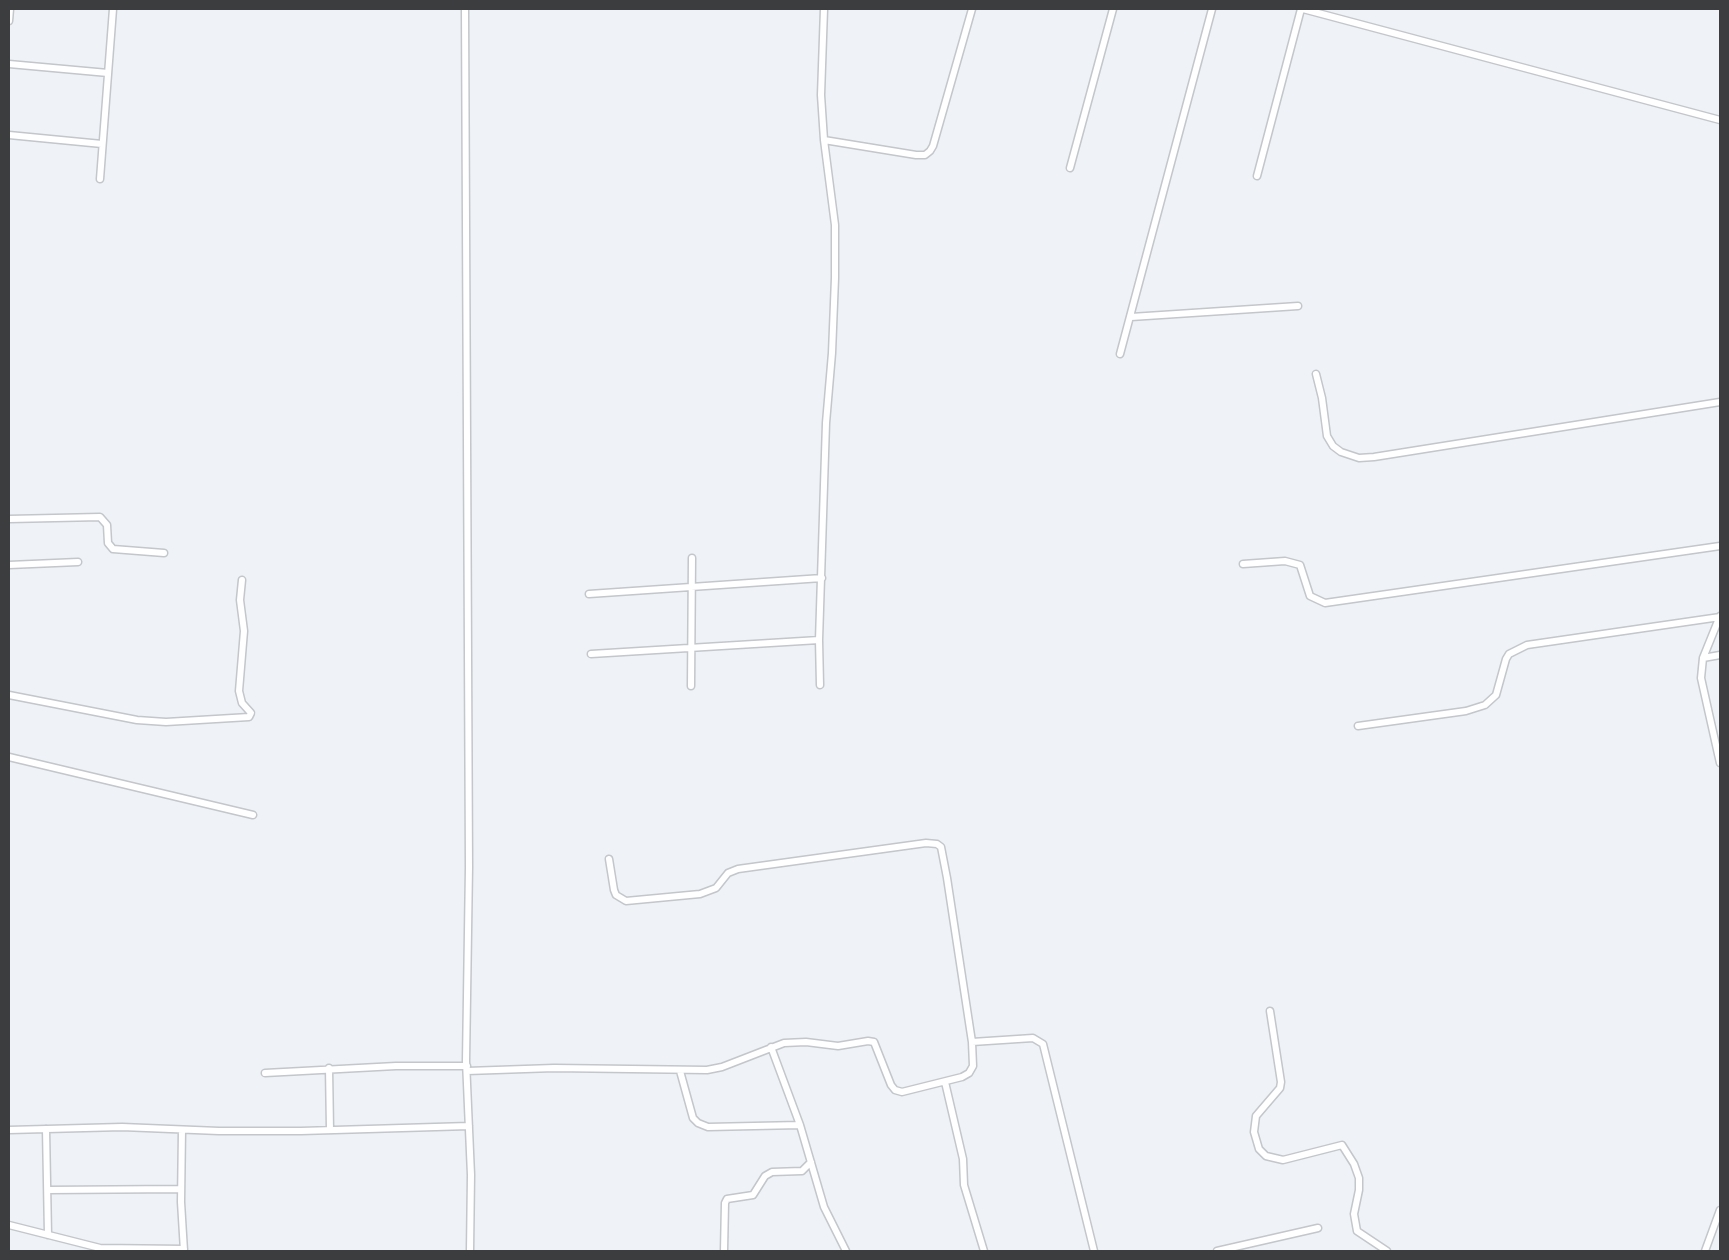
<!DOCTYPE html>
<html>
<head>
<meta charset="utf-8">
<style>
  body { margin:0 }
  #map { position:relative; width:1729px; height:1260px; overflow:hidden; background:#eff2f6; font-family:Quicksand,sans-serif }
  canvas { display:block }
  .frame { position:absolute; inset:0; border:10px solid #3c3d3f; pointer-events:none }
</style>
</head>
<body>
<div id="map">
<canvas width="1729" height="1260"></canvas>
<div class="frame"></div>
</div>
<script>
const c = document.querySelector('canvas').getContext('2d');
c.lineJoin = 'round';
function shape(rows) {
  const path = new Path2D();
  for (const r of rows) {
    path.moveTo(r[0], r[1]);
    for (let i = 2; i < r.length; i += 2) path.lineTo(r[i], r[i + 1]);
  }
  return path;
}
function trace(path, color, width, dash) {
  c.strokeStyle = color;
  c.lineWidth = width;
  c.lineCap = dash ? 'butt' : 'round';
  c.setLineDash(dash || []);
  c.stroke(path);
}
const street = shape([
  [465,9,469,867,466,1061,471,1175,470,1251],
  [1303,9,1720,120],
  [9,21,10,9],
  [9,64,108,73],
  [9,135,102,144],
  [824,140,916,155,925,155,930,151,933,146,972,9],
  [1070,168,1113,9],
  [1257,176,1301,9],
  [100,179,113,9],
  [1131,317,1298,306],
  [1120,354,1212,9],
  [1316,374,1322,398,1327,436,1333,446,1341,452,1359,458,1374,457,1720,402],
  [9,519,100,517,107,525,108,543,113,549,164,553],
  [1243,564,1285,561,1300,565,1310,596,1325,603,1720,546],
  [9,565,78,562],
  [589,594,822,578],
  [1720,616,1703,658,1701,678,1720,763],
  [591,654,819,640],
  [1703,658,1720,655],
  [820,685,819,640,826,423,832,353,835,278,835,225,824,140,821,95,824,9],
  [691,686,692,558],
  [9,695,137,720,166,722,249,717,251,713,242,703,239,691,244,631,240,600,242,580],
  [1358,726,1466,711,1485,705,1496,695,1506,659,1509,654,1527,645,1720,617],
  [9,757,253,815],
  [609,859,614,890,616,895,626,901,700,894,716,888,728,873,738,869,926,843,937,844,941,847,947,878,972,1042],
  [1270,1011,1281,1082,1280,1088,1256,1116,1254,1132,1259,1149,1266,1156,1283,1160,1342,1145,1354,1164,1359,1178,1359,1190,1354,1214,1357,1231,1387,1251],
  [771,1047,800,1125,824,1207,846,1251],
  [329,1068,330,1130],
  [467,1071,554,1068,707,1070,722,1067,784,1043,806,1042,838,1046,868,1041,874,1042,891,1085,895,1090,902,1092,962,1077,969,1073,973,1066,972,1042,1033,1038,1043,1044,1094,1251],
  [680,1071,693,1118,698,1123,708,1127,800,1125],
  [265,1073,396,1066,467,1066],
  [945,1082,963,1159,964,1185,984,1251],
  [46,1129,48,1235],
  [9,1130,122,1127,219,1131,301,1131,469,1126],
  [182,1130,181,1202,184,1251],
  [48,1190,181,1189],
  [9,1225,100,1248,184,1249],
  [724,1251,725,1203,727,1199,753,1195,765,1176,772,1172,802,1171,811,1162],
  [1217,1251,1318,1228],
  [1705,1251,1720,1210]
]);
trace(street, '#c3c6ca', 9);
trace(street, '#fff', 6);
</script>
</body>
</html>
